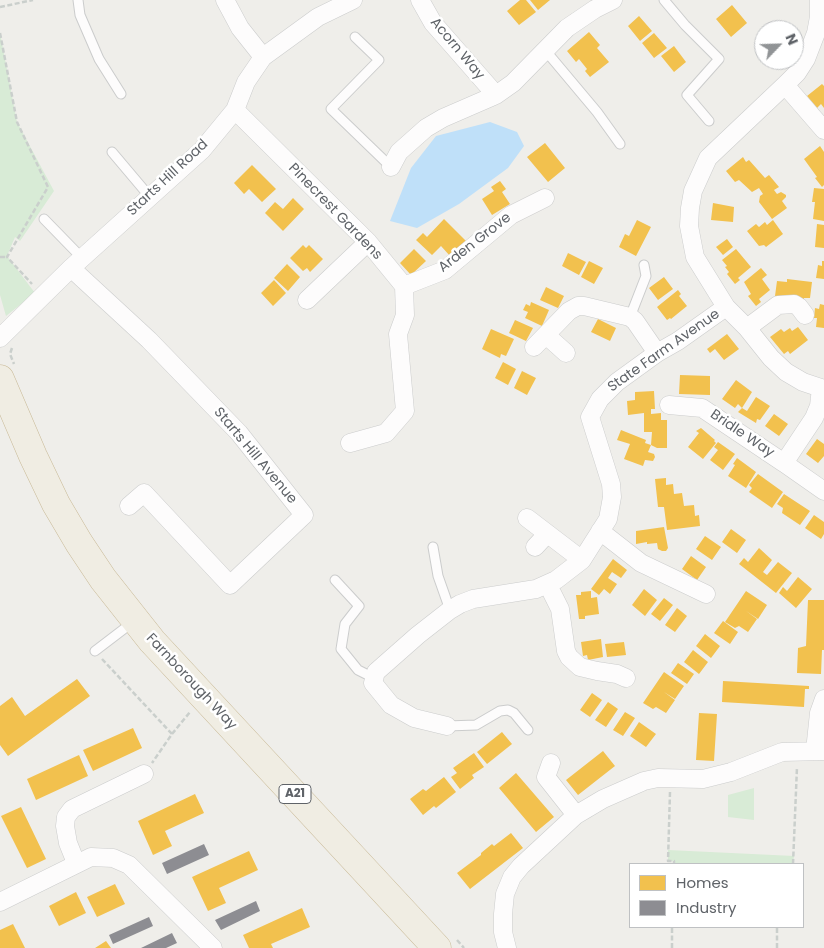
<!DOCTYPE html>
<html>
<head>
<meta charset="utf-8">
<style>
  body { margin:0 }
  #map { position:relative; width:824px; height:948px; overflow:hidden; background:#efeeea; font-family:Poppins,sans-serif }
  canvas { display:block }
  .legend { position:absolute; left:629px; top:863px; width:175px; height:65px; box-sizing:border-box; background:#fff; border:1px solid #bfc1c3; margin:0; padding:6px 9px; list-style:none; font-size:15px; color:#5f6368 }
  .legend li { display:flex; align-items:center; gap:10px; height:25px }
  .legend b { width:25px; border:1px solid #bfc1c3 }
  .north { position:absolute; left:754px; top:20px; width:50px; height:50px; box-sizing:border-box; background:#fff; border:1px solid #bfc1c3; border-radius:50%; rotate:66deg; font-size:14px; font-weight:700; line-height:20px; text-align:center; color:#5f6368 }
  .north::after { content:''; display:block; margin:auto; width:18px; height:22px; background:#919496; clip-path:polygon(50% 0,100% 100%,50% 72%,0 100%) }
</style>
</head>
<body>
<div id="map">
<canvas width="824" height="948"></canvas>
<ul class="legend">
<li><b style="height:14px;background:#f2c14e"></b>Homes</li>
<li><b style="height:14px;background:#8d8d92"></b>Industry</li>
</ul>
<div class="north">N</div>
</div>
<script>
const c = document.querySelector('canvas').getContext('2d');
c.lineJoin = 'round';
function paint(path, color) {
  c.fillStyle = color;
  c.fill(path, 'evenodd');
}
function shape(rows) {
  const path = new Path2D();
  for (const r of rows) {
    path.moveTo(r[0], r[1]);
    for (let i = 2; i < r.length; i += 2) path.lineTo(r[i], r[i + 1]);
  }
  return path;
}
function trace(path, color, width, dash) {
  c.strokeStyle = color;
  c.lineWidth = width;
  c.lineCap = dash ? 'butt' : 'round';
  c.setLineDash(dash || []);
  c.stroke(path);
}
function write(font, color, halo, rows, align = 'center') {
  c.font = font + ' Poppins,sans-serif';
  c.lineWidth = 5;
  c.setLineDash([]);
  c.textBaseline = 'middle';
  c.strokeStyle = halo;
  c.fillStyle = color;
  for (const [text, x, y, turn = 0] of rows) {
    c.save();
    c.translate(x, y);
    c.rotate((+turn || 0) * Math.PI / 180);
    c.textAlign = isNaN(turn) ? turn : align;
    if (halo) c.strokeText(text, 0, 0);
    c.fillText(text, 0, 0);
    c.restore();
  }
}
paint(shape([
  [0,33,17,122,54,191,20,241,15,237,7,256,35,293,6,316,0,295],
  [754,788,754,820,728,817,728,795],
  [668,850,794,856,793,864,674,864,674,861,668,861]
]), '#d8ebd6');
paint(shape([
  [490,122,517,132,524,146,508,168,459,204,417,228,390,221,411,168,436,136]
]), '#bfe0f9');
paint(shape([
  [520,0,526,0,536,12,519,25,507,11],
  [530,0,550,0,538,10],
  [732,5,747,23,731,37,716,19],
  [639,16,652,31,640,41,628,26],
  [589,32,600,45,597,48,609,62,590,77,585,71,587,69,579,59,576,62,567,51],
  [654,33,667,48,654,58,642,43],
  [674,46,686,62,674,72,661,56],
  [822,84,824,86,824,108,821,104,817,108,807,96],
  [545,143,565,168,548,182,527,157],
  [820,146,824,152,824,185,822,187,815,178,817,177,804,159],
  [743,157,746,162,749,160,765,178,769,175,779,187,774,190,777,194,781,192,786,195,786,197,782,201,787,208,772,219,759,202,760,196,763,194,759,188,752,192,739,180,735,182,726,171],
  [252,165,276,189,262,202,249,189,244,194,234,183],
  [500,181,506,189,502,192,510,204,492,215,482,199,494,191,491,187],
  [814,188,824,189,824,221,813,219,815,202,812,202],
  [293,198,304,209,283,231,265,213,275,202,283,209],
  [713,203,734,207,733,222,711,220],
  [444,219,466,241,450,256,441,246,432,255,416,240,423,233,427,237],
  [637,220,651,227,636,256,619,247,625,234,629,236],
  [773,220,783,234,766,247,764,245,759,246,747,231,756,224,759,227,765,222,767,225],
  [817,224,824,225,824,248,815,247],
  [727,239,733,247,723,255,716,247],
  [303,245,306,248,309,245,323,259,310,272,307,268,303,271,290,258],
  [414,249,426,261,411,275,400,263],
  [736,249,751,267,738,278,740,280,735,284,727,274,729,272,725,267,727,266,722,260],
  [568,253,586,262,579,275,562,266],
  [589,261,603,268,594,284,581,277],
  [822,261,824,261,824,279,816,278,818,265,822,266],
  [287,264,300,277,288,291,274,278],
  [761,268,767,275,762,279,770,290,759,299,761,302,756,306,748,296,751,294,744,282],
  [664,277,673,289,658,300,649,288],
  [787,279,812,282,810,298,804,298,803,305,795,298,775,296,777,281,787,282],
  [274,280,286,293,273,306,261,293],
  [546,287,564,296,558,308,540,300],
  [678,290,681,294,679,296,687,306,671,319,670,318,667,320,657,307],
  [531,302,549,310,542,326,525,318,528,312,523,310,526,304,530,306],
  [820,304,824,305,824,328,816,327,817,318,814,318,815,308,819,309],
  [598,319,616,328,610,341,591,332],
  [515,320,533,328,526,341,509,333],
  [798,327,808,340,790,354,788,351,784,354,770,337,781,329,784,332,790,328,792,331],
  [491,329,514,339,506,356,501,354,500,358,482,349],
  [727,334,739,349,724,360,715,349,710,353,707,349],
  [503,362,516,369,508,385,495,378],
  [522,371,536,378,527,395,514,388],
  [680,375,710,376,710,395,679,394],
  [736,380,752,392,742,408,738,404,735,408,722,399],
  [654,391,655,409,651,409,651,414,661,413,661,420,667,420,667,448,657,448,651,445,652,432,644,432,644,413,628,415,627,401,635,400,635,392],
  [756,397,770,406,760,420,757,419,756,423,738,412,742,408,747,411],
  [774,414,788,424,779,436,765,426],
  [701,428,715,440,714,441,716,443,703,459,688,447,699,433,696,431],
  [621,430,646,440,645,443,651,445,648,452,654,454,655,457,653,461,645,460,643,466,624,459,630,444,617,440],
  [817,439,824,444,824,456,818,463,806,454],
  [718,442,735,454,723,470,710,460,718,450,714,447],
  [737,458,756,472,746,488,728,476,735,465,733,464],
  [758,474,783,492,772,508,749,492,752,488,749,485],
  [666,478,666,485,673,484,674,494,682,493,684,506,694,505,695,516,699,515,700,526,667,530,664,507,658,507,655,479],
  [784,494,810,511,800,525,782,513,783,508,777,504],
  [814,515,824,522,824,534,821,539,805,528],
  [664,527,668,548,666,551,662,551,658,549,657,543,647,544,647,542,636,544,636,531],
  [731,529,746,540,737,553,722,542],
  [705,536,721,547,712,560,696,549],
  [759,548,772,560,763,572,767,575,778,562,792,573,776,593,739,564,744,558,748,562],
  [691,556,706,567,697,580,682,569],
  [613,559,627,570,621,578,612,572,608,578,617,584,610,594,604,589,599,595,591,589],
  [798,577,812,589,796,608,779,593,783,587,787,591],
  [644,589,657,600,645,616,632,605],
  [591,591,591,598,597,597,599,614,585,616,585,619,579,619,576,595,581,595,581,592],
  [746,591,767,605,758,619,746,611,757,619,748,632,739,626,735,628,725,622],
  [664,598,673,605,660,621,651,614],
  [808,600,824,600,824,650,822,650,821,674,797,673,798,648,806,646],
  [677,608,687,616,675,632,665,625],
  [723,621,738,632,730,644,714,633],
  [705,634,720,646,711,658,696,646],
  [601,639,603,657,588,660,587,655,583,656,581,642],
  [624,642,626,655,607,657,605,644],
  [693,650,708,662,699,674,684,662],
  [678,663,694,674,687,684,671,673],
  [664,672,684,686,675,699,664,692,675,700,666,713,656,707,653,709,643,703],
  [77,679,90,696,8,756,0,745,0,706,12,697,25,716],
  [723,681,809,686,809,689,805,689,804,707,722,702],
  [592,693,602,700,590,717,580,710],
  [608,702,618,709,606,727,595,720],
  [625,712,635,718,623,736,613,730],
  [699,713,717,714,714,761,696,760],
  [639,722,656,734,646,747,630,736],
  [133,728,142,748,93,771,83,750],
  [502,732,512,744,487,764,477,752],
  [603,751,615,766,578,795,566,780],
  [474,753,484,767,472,775,474,778,460,789,451,777,457,773,453,768],
  [79,755,88,776,36,800,27,779],
  [516,773,554,817,536,832,499,788],
  [444,777,456,792,436,808,434,806,423,815,410,799,423,789,426,791],
  [195,794,204,813,165,831,172,846,153,855,138,821],
  [21,807,46,859,27,868,1,816],
  [511,833,523,848,470,889,457,873,481,855,481,853,492,844,494,846],
  [249,851,258,870,219,888,226,903,208,911,192,877],
  [115,884,125,904,97,917,87,897],
  [76,892,86,913,59,926,49,906],
  [302,908,310,927,271,944,273,948,249,948,243,935],
  [13,924,25,948,0,948,0,930],
  [106,941,111,948,95,948]
]), '#f2c14e');
paint(shape([
  [204,844,209,855,167,874,162,863],
  [256,901,260,911,221,930,215,920],
  [149,917,153,926,113,944,109,935],
  [172,933,177,943,166,948,141,948]
]), '#8d8d92');
const lane = shape([
  [78,0,80,15,99,59,121,94],
  [664,0,685,25,719,59,687,95,709,121],
  [355,37,379,60,331,109,391,167],
  [545,50,597,112,620,144],
  [112,152,150,197],
  [44,219,82,258],
  [630,317,646,276,644,265],
  [433,547,438,576,450,610],
  [335,580,359,606,345,624,341,649,358,670,374,678],
  [95,651,133,622],
  [447,726,476,725,500,711,508,710,514,713,528,730]
]);
const street = shape([
  [225,0,240,28,263,57],
  [420,0,433,23,496,95],
  [819,0,819,17,816,33,806,59,797,73,785,85,708,158,693,191,690,208,689,226,695,257,726,307,747,328,771,358,786,372,803,382,824,389],
  [785,85,824,130],
  [235,110,368,242,404,286,405,315,398,334,405,411,386,433,350,443],
  [391,167,399,152,426,128,443,118,496,95,513,83,567,28,595,9,613,0],
  [71,268,149,340,239,433,304,515,230,585,144,493,129,506],
  [404,286,445,270,511,215,545,198],
  [307,300,368,242],
  [747,328,778,305,794,304,799,307,805,315],
  [546,335,566,353],
  [0,338,71,268,202,150,235,110,246,82,263,57,318,17,353,0],
  [534,347,569,311,578,306,584,306,630,317,635,321,657,353],
  [669,405,702,408,784,463,814,418,819,406,821,388],
  [784,463,824,491],
  [527,518,582,560],
  [600,531,641,563,706,594],
  [535,547,547,534],
  [548,585,560,609,566,651,569,657,580,667,597,671,617,674,626,678],
  [447,726,414,718,391,705,373,683,376,672,418,635,450,610,460,604,473,599,536,589,556,580,582,560,608,519,612,497,611,484,590,417,600,399,617,382,657,353,678,341,726,307],
  [815,751,819,713,824,699],
  [551,763,546,777,576,815],
  [76,863,68,843,65,826,66,817,72,809,144,774],
  [0,902,91,857,113,858,129,865,213,948],
  [507,948,503,932,503,914,505,894,512,877,521,866,576,815,603,799,644,781,658,778,703,779,731,772,782,752,824,751]
]);
const highway = shape([
  [0,379,33,456,56,504,79,543,103,579,152,641,437,948]
]);
trace(lane, '#cbcccc', 11);
trace(street, '#cbcccc', 19);
trace(highway, '#c8b996', 29);
trace(shape([
  [0,7,33,0],
  [0,33,17,122,48,187,7,257,32,284],
  [0,257,7,257],
  [12,348,10,354,14,364],
  [102,659,172,734,152,763],
  [172,734,190,712],
  [670,792,668,861,674,861,674,864],
  [793,864,797,767],
  [457,940,464,948],
  [672,948,672,927],
  [777,948,777,927]
]), '#cacfcc', 2.5, [5, 2.5]);
trace(lane, '#fdfcfc', 9);
trace(street, '#fdfcfc', 18);
trace(highway, '#f0ede3', 28);
for (const [x, y, w] of [
  [295,794,32]
]) {
  const box = new Path2D();
  box.roundRect(x - w / 2, y - 9.5, w, 19, 4);
  c.fillStyle = '#fff';
  c.fill(box);
  trace(box, '#5f6368', 1);
}
write('bold 12px', '#5f6368', null, [
  ["A21",295,794]
]);
write('14px', '#5f6368', '#fff', [
  ["Acorn Way",457,49,50],
  ["Starts Hill Road",168,178,-43],
  ["Pinecrest Gardens",335,212,46],
  ["Arden Grove",475,243,-38],
  ["State Farm Avenue",664,351,-35],
  ["Bridle Way",742,434,34],
  ["Starts Hill Avenue",255,456,50],
  ["Farnborough Way",191,682,47]
]);
</script>
</body>
</html>
